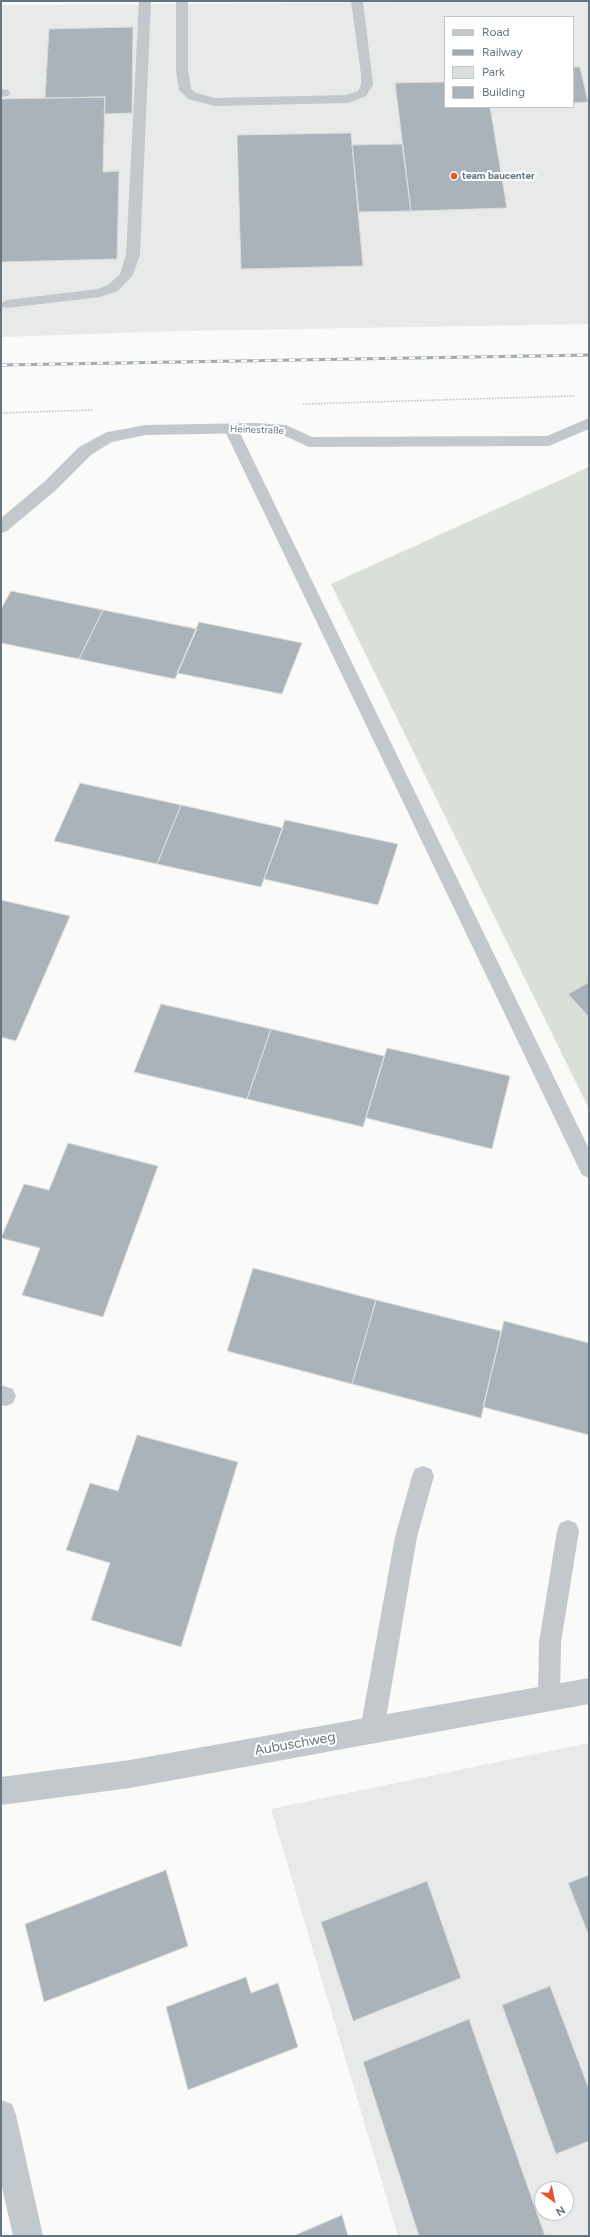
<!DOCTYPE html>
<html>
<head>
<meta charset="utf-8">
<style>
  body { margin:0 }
  #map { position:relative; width:590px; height:2237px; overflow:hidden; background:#fafaf8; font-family:Figtree,sans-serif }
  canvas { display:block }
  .frame { position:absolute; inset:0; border:2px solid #657683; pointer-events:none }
  .legend { position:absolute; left:444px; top:16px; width:130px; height:92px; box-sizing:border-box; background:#fff; border:1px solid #c1c8cd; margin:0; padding:5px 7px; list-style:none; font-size:12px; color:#657683 }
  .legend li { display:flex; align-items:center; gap:8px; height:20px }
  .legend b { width:20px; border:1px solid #c1c8cd }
  .north { position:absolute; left:534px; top:2181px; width:40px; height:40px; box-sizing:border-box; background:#fff; border:1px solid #c1c8cd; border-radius:50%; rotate:147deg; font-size:11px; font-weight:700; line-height:16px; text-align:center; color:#657683 }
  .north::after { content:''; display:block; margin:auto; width:14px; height:18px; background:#e4572e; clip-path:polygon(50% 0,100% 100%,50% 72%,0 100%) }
</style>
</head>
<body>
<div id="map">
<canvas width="590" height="2237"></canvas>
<div class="frame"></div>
<ul class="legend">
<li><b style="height:5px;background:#c3c8cc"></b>Road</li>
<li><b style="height:5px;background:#a2aab0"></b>Railway</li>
<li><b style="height:11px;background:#dadfd7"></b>Park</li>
<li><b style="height:11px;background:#aab3b9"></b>Building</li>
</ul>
<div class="north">N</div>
</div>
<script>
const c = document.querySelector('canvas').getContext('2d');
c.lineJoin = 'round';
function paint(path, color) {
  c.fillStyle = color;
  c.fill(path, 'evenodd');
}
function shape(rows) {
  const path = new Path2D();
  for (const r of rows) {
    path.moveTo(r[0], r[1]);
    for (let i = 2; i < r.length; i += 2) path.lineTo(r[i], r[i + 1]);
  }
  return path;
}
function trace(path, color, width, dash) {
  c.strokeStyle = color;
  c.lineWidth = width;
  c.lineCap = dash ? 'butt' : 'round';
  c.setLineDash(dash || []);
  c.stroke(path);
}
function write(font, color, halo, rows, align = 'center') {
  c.font = font + ' Figtree,sans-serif';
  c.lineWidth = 4;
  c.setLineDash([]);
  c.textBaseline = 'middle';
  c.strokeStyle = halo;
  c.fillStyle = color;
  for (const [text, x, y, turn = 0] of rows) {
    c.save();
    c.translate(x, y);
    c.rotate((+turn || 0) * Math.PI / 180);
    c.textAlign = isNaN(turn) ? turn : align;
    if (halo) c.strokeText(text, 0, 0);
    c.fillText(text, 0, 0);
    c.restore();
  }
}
paint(shape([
  [589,1,589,324,177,331,1,337,1,5],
  [445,17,573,17,573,107,445,107],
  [589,1743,589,2236,398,2236,271,1809],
  [542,2189,566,2189,566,2213,542,2213]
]), '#e8e9e9');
paint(shape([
  [589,467,589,1109,331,584]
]), '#dadfd7');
const building = shape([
  [133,27,132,113,104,114,105,97,45,98,49,29,133,27],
  [573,67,580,67,588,102,573,103,573,67],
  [445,82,445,107,490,107,507,208,411,211,395,83,445,82],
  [105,97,103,172,119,171,117,259,1,262,1,99,105,97],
  [351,133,363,266,241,269,237,135,351,133],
  [402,144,411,211,359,212,352,145,402,144],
  [11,591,103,610,79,659,1,643,1,609,11,591],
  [103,610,197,629,175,679,79,659,103,610],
  [199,622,302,643,282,694,177,673,199,622],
  [80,783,181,805,157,864,54,841,80,783],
  [181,805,283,828,261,887,157,864,181,805],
  [285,820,398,844,378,905,264,879,285,820],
  [1,900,70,916,16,1041,1,1037,1,900],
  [589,982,589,1017,568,994,589,982],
  [161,1004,271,1029,247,1099,134,1072,161,1004],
  [271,1029,384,1056,363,1127,247,1099,271,1029],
  [387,1048,510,1076,492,1149,366,1118,387,1048],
  [68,1143,158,1166,103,1317,22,1295,40,1248,1,1238,24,1184,49,1190,68,1143],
  [253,1268,376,1300,352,1384,227,1351,253,1268],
  [376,1300,501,1331,481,1418,352,1384,376,1300],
  [504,1321,589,1343,589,1435,483,1407,504,1321],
  [137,1435,238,1462,181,1647,91,1620,110,1563,66,1550,90,1483,118,1491,137,1435],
  [166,1870,188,1946,44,2002,25,1924,166,1870],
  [589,1875,589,1936,568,1883,589,1875],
  [427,1881,461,1978,353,2021,321,1922,427,1881],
  [246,1977,251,1993,278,1983,298,2047,188,2090,166,2007,246,1977],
  [550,1986,589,2089,589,2141,556,2154,502,2005,550,1986],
  [469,2019,545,2236,419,2236,363,2062,469,2019],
  [342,2215,348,2236,293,2236,342,2215]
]);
paint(building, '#aab3b9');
trace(building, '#dcdcda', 1);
trace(shape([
  [303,404,574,396],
  [1,413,92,410]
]), '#bbbfc2', 1.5, [1.5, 1.5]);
paint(shape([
  [139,1,151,1,140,255,133,275,118,291,100,297,7,308,2,307,1,303,7,300,98,289,108,285,120,274,126,255,139,1],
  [176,1,188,1,188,70,191,89,196,93,215,98,346,95,358,91,361,85,361,75,351,1,363,1,373,85,366,96,348,103,215,106,188,99,179,90,176,70,176,1],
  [1,89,8,90,10,93,8,96,1,97,1,89],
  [231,424,236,426,238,429,589,1149,589,1178,582,1175,224,429,226,426,231,424],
  [1,1385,13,1389,16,1396,13,1403,6,1406,1,1405,1,1385],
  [423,1466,431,1469,434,1476,417,1537,384,1730,380,1738,372,1742,364,1738,360,1730,395,1537,412,1476,415,1469,423,1466],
  [568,1520,576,1523,579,1531,561,1642,560,1698,557,1706,549,1709,541,1706,538,1698,539,1642,557,1531,560,1523,568,1520]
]), '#c3c8cc');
paint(shape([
  [589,418,589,429,549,446,309,447,283,435,255,433,146,435,112,442,91,455,56,490,7,531,1,533,1,518,44,482,79,447,107,432,146,425,255,423,286,425,312,437,547,436,589,418],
  [589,1678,589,1704,130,1788,1,1805,1,1777,130,1760,589,1678],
  [1,2100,12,2104,16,2115,43,2236,13,2236,1,2183,1,2100]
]), '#c3c8cc');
const rail = shape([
  [1,365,589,355]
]);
trace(rail, '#a2aab0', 3);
trace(rail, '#fff', 2, [6]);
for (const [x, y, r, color] of [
  [454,176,4,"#e4572e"]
]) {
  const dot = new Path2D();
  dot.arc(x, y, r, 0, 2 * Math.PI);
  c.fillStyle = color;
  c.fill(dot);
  trace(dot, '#fff', 1.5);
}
write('bold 10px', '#657683', '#fff', [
  ["team baucenter",462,176]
], 'left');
write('10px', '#657683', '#fff', [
  ["Heinestraße",257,430,2]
]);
write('14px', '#657683', '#fff', [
  ["Aubuschweg",295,1744,-10]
]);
</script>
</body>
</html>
